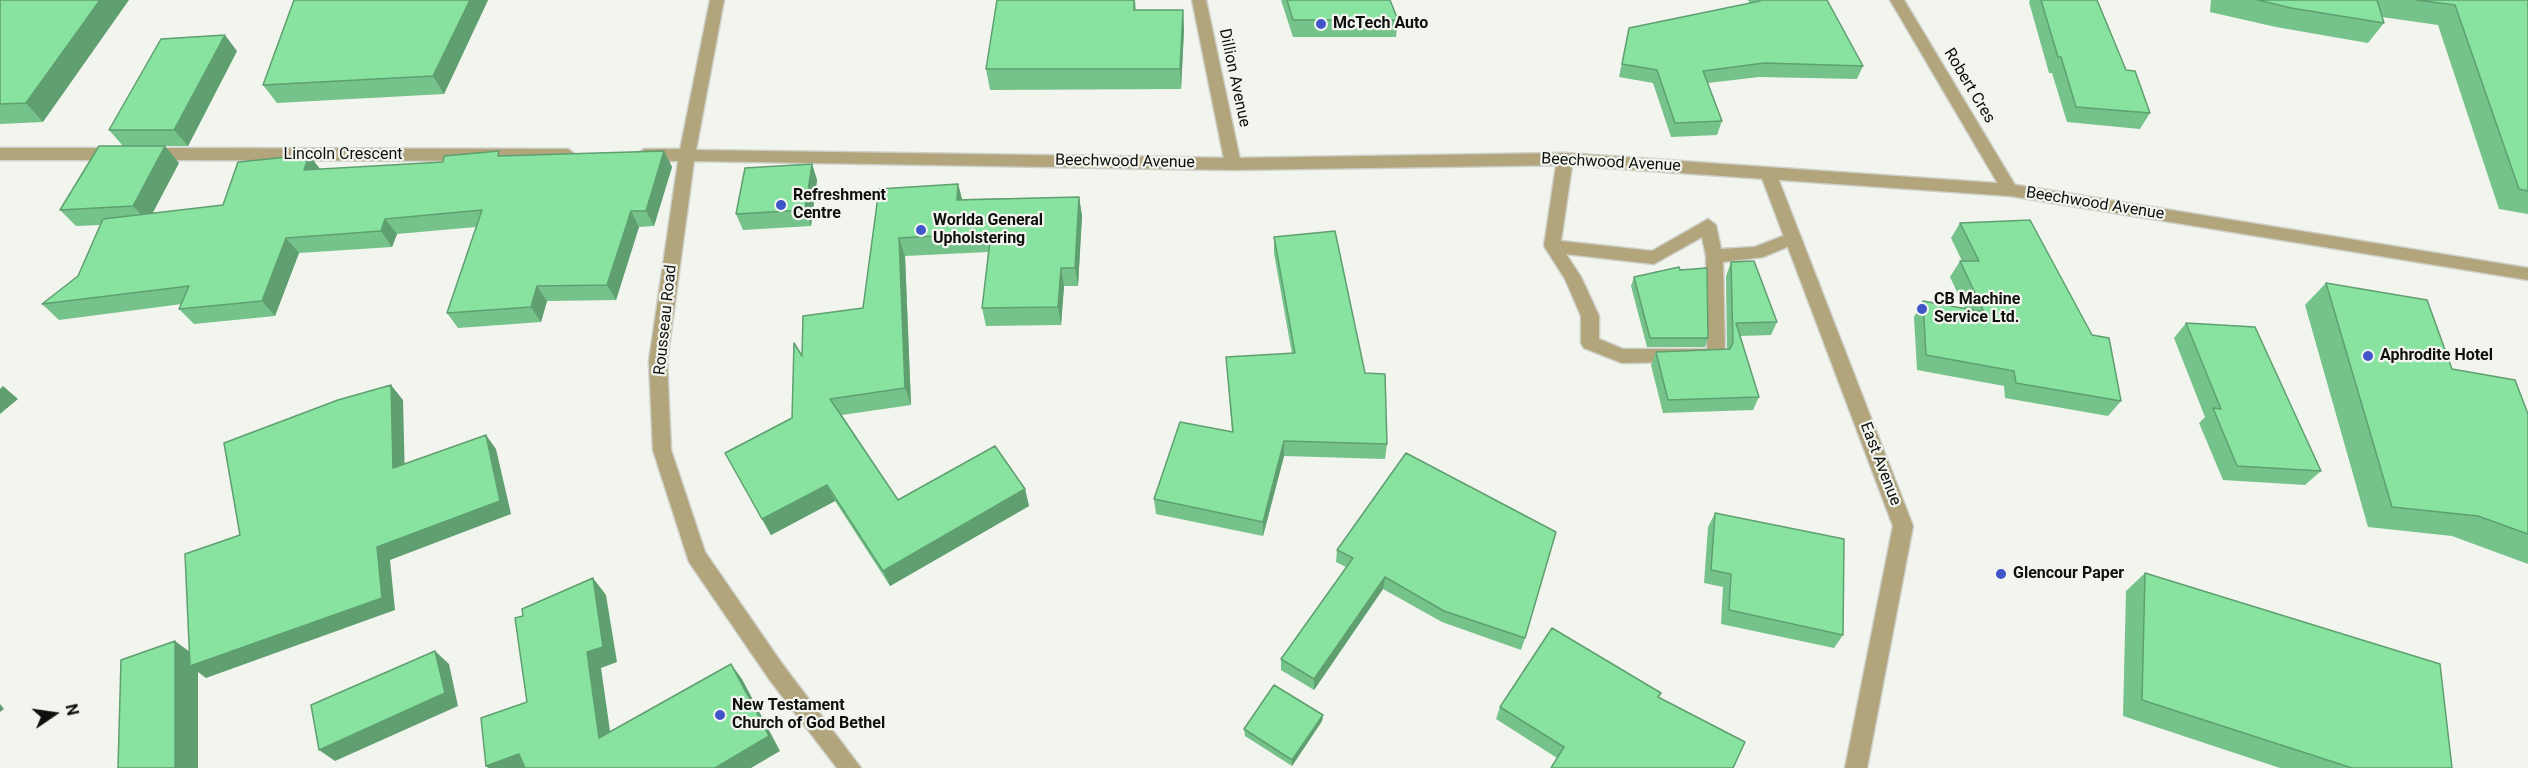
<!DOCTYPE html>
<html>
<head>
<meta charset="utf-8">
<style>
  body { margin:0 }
  #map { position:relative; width:2528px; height:768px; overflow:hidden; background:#f2f4ee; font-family:Roboto,sans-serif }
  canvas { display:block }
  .north { position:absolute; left:24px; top:684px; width:60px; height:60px; -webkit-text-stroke:4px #f2f4ee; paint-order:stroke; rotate:77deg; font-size:16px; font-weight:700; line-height:24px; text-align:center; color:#0f100e }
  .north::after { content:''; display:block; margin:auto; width:21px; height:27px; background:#0f100e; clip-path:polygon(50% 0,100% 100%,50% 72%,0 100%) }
</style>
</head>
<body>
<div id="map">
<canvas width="2528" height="768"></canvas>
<div class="north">N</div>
</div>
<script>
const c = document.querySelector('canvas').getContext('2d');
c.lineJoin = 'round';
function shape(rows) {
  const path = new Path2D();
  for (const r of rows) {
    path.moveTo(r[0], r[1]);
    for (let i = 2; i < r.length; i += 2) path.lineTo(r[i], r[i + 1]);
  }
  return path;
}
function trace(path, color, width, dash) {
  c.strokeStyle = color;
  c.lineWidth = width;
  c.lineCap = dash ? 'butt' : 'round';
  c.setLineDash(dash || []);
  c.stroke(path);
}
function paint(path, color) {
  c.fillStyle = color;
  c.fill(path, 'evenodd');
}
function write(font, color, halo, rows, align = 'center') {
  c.font = font + ' Roboto,sans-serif';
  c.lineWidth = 4.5;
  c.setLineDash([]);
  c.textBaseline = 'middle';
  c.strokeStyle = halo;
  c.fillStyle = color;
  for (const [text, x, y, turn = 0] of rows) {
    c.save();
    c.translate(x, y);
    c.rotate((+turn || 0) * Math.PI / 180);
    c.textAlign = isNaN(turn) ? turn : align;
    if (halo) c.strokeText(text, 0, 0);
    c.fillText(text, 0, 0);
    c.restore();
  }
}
const service = shape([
  [1565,153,1573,159,1561,241,1652,251,1708,219,1716,225,1721,249,1755,247,1793,232,1799,234,1801,238,1799,242,1763,257,1723,262,1725,356,1722,361,1622,363,1584,348,1581,343,1581,316,1565,279,1544,246,1557,159,1565,153],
  [1702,237,1706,256,1707,349,1623,349,1599,339,1599,316,1581,277,1566,254,1654,264,1702,237]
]);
const minor = shape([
  [1192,0,1206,0,1241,164,1233,170,1225,164,1192,0],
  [1890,0,1904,0,2018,190,2016,194,2004,194,1890,0],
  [0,148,118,148,126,154,118,160,0,160,0,148],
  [149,148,568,149,576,155,568,161,149,160,141,154,149,148],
  [644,149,687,149,695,155,687,161,644,161,636,155,644,149],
  [1768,167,1776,173,1913,526,1867,768,1845,768,1893,526,1760,173,1768,167]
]);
const tertiary = shape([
  [710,0,724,0,696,150,1233,158,1565,153,2010,184,2528,268,2528,280,2010,196,1565,165,1233,170,694,161,667,361,671,450,705,552,783,665,861,768,837,768,769,679,689,562,653,450,649,361,679,155,710,0]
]);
trace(service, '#ced0ca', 3);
trace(minor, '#ced0ca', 3);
trace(tertiary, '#ced0ca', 3);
paint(service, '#b2a47b');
paint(minor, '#b2a47b');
paint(tertiary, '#b2a47b');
paint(shape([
  [0,0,43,122,0,124],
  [488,0,444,94,277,103,263,85],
  [997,0,1135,0,1136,10,1183,10,1184,30,1181,89,990,90,986,69],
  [1281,0,1390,0,1398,20,1396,37,1293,37],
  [1748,0,1827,0,1863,66,1857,79,1759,77,1708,83,1722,121,1717,135,1671,137,1653,83,1619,77,1629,28,1750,3],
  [2030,0,2097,0,2126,70,2150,113,2140,129,2067,122,2052,73,2049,73,2029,2],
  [2211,0,2528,0,2528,214,2499,209,2438,25,2382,17,2384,23,2368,43,2276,27,2210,12],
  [237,51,188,146,123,146,109,130],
  [664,151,672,167,654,226,639,227,616,300,547,301,541,322,458,328,447,313,476,227,397,234,392,247,299,253,275,316,194,324,179,309,182,304,59,320,42,304,78,276,100,225,76,226,60,210,179,163,152,213,223,205,320,169,443,162,502,156],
  [812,164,817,180,811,226,743,230,736,214],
  [958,184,962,199,1079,197,1082,216,1078,286,1064,286,1061,325,986,326,982,308,988,252,905,256,911,405,842,415,898,500,1025,489,1029,506,890,586,835,501,771,535,725,453,792,418,802,356,863,308,879,189],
  [1960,223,2121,401,2108,416,2005,398,2004,386,1917,370,1914,317,1923,301,1965,309,1950,277,1960,261,1962,261,1951,238],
  [1274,237,1365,373,1387,444,1385,459,1284,456,1263,536,1156,514,1154,499,1232,432,1226,357,1292,354,1274,253],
  [1731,262,1777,322,1771,335,1740,336,1759,397,1753,410,1663,413,1651,365,1656,352,1727,349,1726,276],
  [1680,270,1708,338,1705,347,1647,347,1631,286,1634,277],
  [2326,283,2452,369,2528,414,2528,564,2452,536,2368,527,2305,305],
  [2186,323,2321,471,2305,485,2223,480,2199,423,2205,417,2174,338],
  [1715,513,1843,635,1834,648,1721,624,1723,587,1704,583,1708,527],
  [1337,550,1525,638,1521,650,1442,622,1383,589,1314,690,1281,670,1281,659,1346,567,1336,562],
  [2145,573,2452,768,2280,768,2123,716,2126,591],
  [1658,697,1557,758,1496,719,1500,707],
  [1323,715,1322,721,1292,766,1245,736,1244,729]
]), '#75c38a');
paint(shape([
  [100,0,129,0,43,122,26,103],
  [470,0,488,0,444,94,433,76],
  [1183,10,1184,30,1181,89,1180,69],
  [225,35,237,51,188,146,174,130],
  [165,146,179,163,148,222,133,206],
  [664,151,672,167,654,226,646,211],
  [309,155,321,170,304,170],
  [812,164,817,180,811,226,805,210],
  [958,184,963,203,957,200],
  [1079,197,1082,216,1078,286,1075,268],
  [631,211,639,227,616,300,607,285],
  [385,219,397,234,392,247,381,231],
  [286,238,299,253,275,316,262,301],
  [899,238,905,256,911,405,905,388],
  [1061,268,1064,286,1061,325,1058,307],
  [537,286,547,301,541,322,531,307],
  [391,385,403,400,405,482,393,468],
  [3,386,18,399,0,414,0,389],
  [486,435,496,449,511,514,390,560,395,610,206,678,198,672,198,768,175,768,175,641,198,658,377,547],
  [1284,441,1284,456,1263,536,1263,522],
  [827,485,835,501,771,535,762,519],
  [1025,489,1029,506,890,586,883,571],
  [1385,577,1383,589,1314,690,1314,679],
  [593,578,606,595,617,662,601,668,613,752,599,738,587,652],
  [435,651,449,664,458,706,335,761,319,750],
  [731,664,742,679,780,751,751,768,715,768],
  [0,704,4,709,0,712],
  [1323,715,1322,721,1292,766,1292,760],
  [519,754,534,768,488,768,486,766]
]), '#5f9f70');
const building = shape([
  [0,0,100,0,26,103,0,104,0,0],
  [294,0,470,0,433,76,263,85,294,0],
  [997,0,1134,0,1134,10,1183,10,1180,69,986,69,997,0],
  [1287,0,1390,0,1398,20,1293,20,1287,0],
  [1759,0,1827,0,1863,66,1764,63,1703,71,1722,121,1675,123,1657,70,1622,64,1629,28,1760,1,1759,0],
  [2041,0,2097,0,2126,70,2135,71,2150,113,2076,107,2061,57,2058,57,2041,0],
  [2258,0,2377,0,2384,23,2291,8,2258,0],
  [2416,0,2528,0,2528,191,2519,189,2455,5,2416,0],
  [225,35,174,130,109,130,161,39,225,35],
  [99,146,165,146,133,206,60,210,99,146],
  [499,151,498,156,664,151,646,211,631,211,607,285,537,286,531,307,447,313,482,210,385,219,381,231,286,238,262,301,179,309,189,286,42,304,78,276,103,219,223,205,238,162,309,155,304,170,443,162,444,156,499,151],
  [812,164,805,210,736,214,745,168,812,164],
  [958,184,957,200,1079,197,1075,268,1061,268,1058,307,982,308,991,233,899,238,905,388,830,399,898,500,995,446,1025,489,883,571,827,485,762,519,725,453,792,418,794,343,802,356,803,316,863,308,879,189,958,184],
  [2030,220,2092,335,2109,338,2121,401,2016,383,2014,371,1926,355,1923,301,1984,312,1960,261,1979,261,1960,223,2030,220],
  [1335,231,1365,373,1385,374,1387,444,1284,441,1263,522,1154,499,1180,422,1233,432,1226,357,1295,353,1274,237,1335,231],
  [1754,261,1777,322,1736,323,1759,397,1668,400,1656,352,1730,349,1733,343,1731,262,1754,261],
  [1679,267,1680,270,1707,268,1708,338,1650,338,1634,277,1679,267],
  [2326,283,2427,300,2452,369,2515,380,2528,414,2528,534,2478,516,2392,507,2326,283],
  [2186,323,2255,327,2321,471,2237,466,2213,408,2221,409,2186,323],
  [391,385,393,468,486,435,500,501,377,547,382,598,190,666,185,554,240,535,224,443,338,400,391,385],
  [1406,453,1556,532,1525,638,1444,611,1385,577,1314,679,1281,659,1353,558,1337,550,1406,453],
  [1715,513,1844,539,1843,635,1729,610,1731,574,1711,570,1715,513],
  [2145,573,2440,664,2452,768,2352,768,2142,700,2145,573],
  [593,578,603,647,587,652,599,738,731,664,769,736,715,768,525,768,519,754,486,766,481,718,527,702,515,618,523,616,522,609,593,578],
  [1552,628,1661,693,1658,697,1745,742,1733,768,1551,768,1564,747,1500,707,1552,628],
  [175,641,175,768,118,768,121,660,175,641],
  [435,651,445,693,319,750,311,705,435,651],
  [1274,685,1323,715,1292,760,1244,729,1274,685]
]);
paint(building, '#88e3a0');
trace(building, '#5f9f70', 1.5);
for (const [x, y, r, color] of [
  [1321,24,6,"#3f55c8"],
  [781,205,6,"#3f55c8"],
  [921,230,6,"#3f55c8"],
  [1922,309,6,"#3f55c8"],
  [2368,356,6,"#3f55c8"],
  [2001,574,6,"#3f55c8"],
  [720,715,6,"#3f55c8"]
]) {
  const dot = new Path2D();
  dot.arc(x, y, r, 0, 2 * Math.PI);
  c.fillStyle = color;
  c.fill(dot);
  trace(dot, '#f2f4ee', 2);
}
write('bold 16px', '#0f100e', '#f2f4ee', [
  ["McTech Auto",1333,24],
  ["Refreshment",793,196],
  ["Centre",793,214],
  ["Worlda General",933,221],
  ["Upholstering",933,239],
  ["CB Machine",1934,300],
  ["Service Ltd.",1934,318],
  ["Aphrodite Hotel",2380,356],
  ["Glencour Paper",2013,574],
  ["New Testament",732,706],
  ["Church of God Bethel",732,724]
], 'left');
write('16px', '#0f100e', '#f2f4ee', [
  ["Dillion Avenue",1234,78,78],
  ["Robert Cres",1969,86,59],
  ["Lincoln Crescent",343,155],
  ["Beechwood Avenue",1125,162,1],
  ["Beechwood Avenue",1611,163,3],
  ["Beechwood Avenue",2095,204,9],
  ["Rousseau Road",666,320,-84],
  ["East Avenue",1880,464,69]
]);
</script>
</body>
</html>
